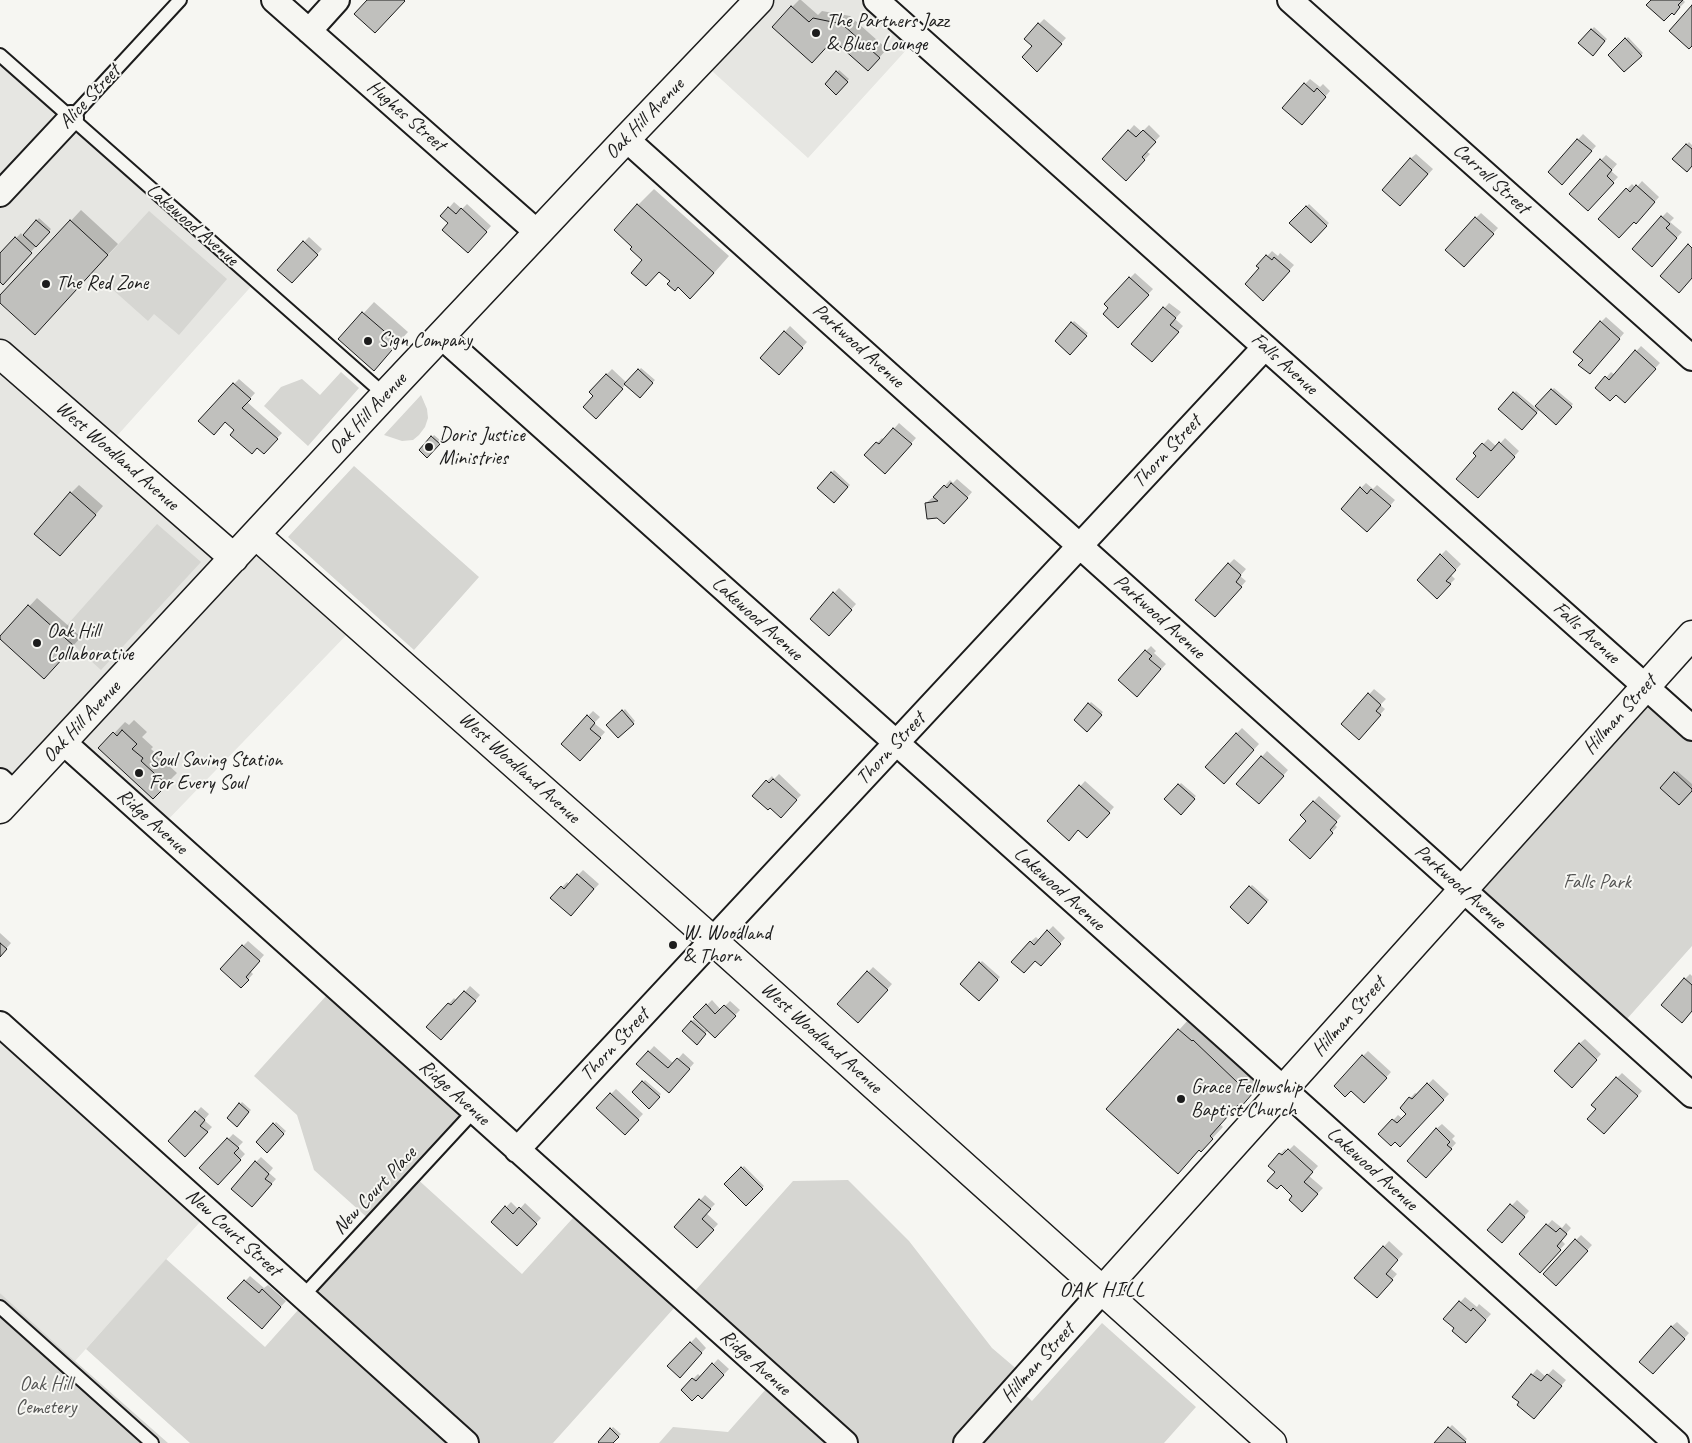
<!DOCTYPE html>
<html>
<head>
<meta charset="utf-8">
<style>
  body { margin:0 }
  canvas { display:block; background:#f6f6f2 }
</style>
</head>
<body>
<canvas width="1692" height="1443"></canvas>
<script>
const c = document.querySelector('canvas').getContext('2d');
c.lineJoin = 'round';
function paint(path, color) {
  c.fillStyle = color;
  c.fill(path, 'evenodd');
}
function shape(rows) {
  const path = new Path2D();
  for (const r of rows) {
    path.moveTo(r[0], r[1]);
    for (let i = 2; i < r.length; i += 2) path.lineTo(r[i], r[i + 1]);
  }
  return path;
}
function trace(path, color, width, dash) {
  c.strokeStyle = color;
  c.lineWidth = width;
  c.lineCap = dash ? 'butt' : 'round';
  c.setLineDash(dash || []);
  c.stroke(path);
}
function write(font, color, halo, rows, align = 'center') {
  c.font = font + ' Caveat,sans-serif';
  c.lineWidth = 4;
  c.setLineDash([]);
  c.textBaseline = 'middle';
  c.strokeStyle = halo;
  c.fillStyle = color;
  for (const [text, x, y, turn = 0] of rows) {
    c.save();
    c.translate(x, y);
    c.rotate((+turn || 0) * Math.PI / 180);
    c.textAlign = isNaN(turn) ? turn : align;
    if (halo) c.strokeText(text, 0, 0);
    c.fillText(text, 0, 0);
    c.restore();
  }
}
paint(shape([
  [759,0,876,0,918,37,808,158,701,61],
  [0,55,256,281,107,447,234,558,256,535,357,624,159,829,63,742,0,809],
  [0,1024,209,1212,75,1361,0,1293]
]), '#e6e6e2');
paint(shape([
  [149,211,227,279,179,335,154,314,148,321,93,272],
  [341,372,359,388,308,446,264,406,281,387,302,379,320,395],
  [421,395,427,409,428,418,425,427,419,435,413,440,402,441,384,435],
  [354,466,479,577,414,650,288,537],
  [157,524,201,562,101,670,60,633],
  [1646,686,1692,728,1692,946,1618,1029,1463,890],
  [335,986,474,1111,414,1176,522,1274,582,1208,683,1298,553,1443,190,1443,86,1349,166,1259,265,1347,307,1300,371,1221,314,1170,297,1115,254,1076],
  [848,1180,909,1241,992,1348,1026,1377,1017,1387,1032,1401,1102,1323,1196,1407,1164,1443,659,1443,673,1427,728,1432,774,1380,686,1301,793,1181],
  [0,1293,75,1361,168,1443,0,1443]
]), '#d6d6d2');
paint(shape([
  [799,0,801,0,818,15,822,11,850,16,887,49,876,61,833,38,820,53,792,7],
  [1653,0,1683,0,1685,2,1674,13],
  [1044,19,1066,38,1042,65,1039,24],
  [1594,27,1607,39,1593,54,1580,43],
  [1628,37,1643,53,1624,71,1609,55],
  [839,70,849,79,836,93,827,84],
  [1310,79,1320,87,1323,84,1330,91,1307,118,1305,84],
  [1134,125,1142,132,1149,125,1160,136,1146,151,1150,154,1131,174,1104,159],
  [1583,134,1596,146,1567,178,1549,172],
  [1689,142,1692,145,1692,165,1674,159],
  [1416,154,1433,169,1405,200,1410,159],
  [1606,155,1617,164,1611,171,1618,177,1593,204,1601,160],
  [1642,181,1659,197,1641,217,1627,189,1632,184,1636,188],
  [654,189,729,256,707,281,672,281,644,260,634,247,638,205],
  [454,202,462,209,467,204,491,226,473,247,442,216],
  [1309,204,1329,223,1311,242,1291,223],
  [81,210,118,244,45,322,0,301,0,297],
  [1667,212,1674,218,1670,222,1682,232,1657,260,1662,217],
  [1481,213,1498,228,1469,260,1476,218],
  [39,218,51,229,8,278,0,281,0,255,21,233,23,236],
  [309,237,322,249,297,277,304,242],
  [1272,251,1278,256,1280,253,1294,265,1268,294,1261,268,1258,266],
  [1135,273,1153,289,1123,321,1130,278],
  [374,302,408,332,374,369,340,339],
  [1169,303,1181,312,1175,319,1183,326,1157,355,1133,344],
  [1606,317,1624,333,1595,368,1585,360,1601,322],
  [1074,321,1088,333,1070,353,1057,341],
  [790,326,807,342,784,368,762,358],
  [1641,346,1660,363,1630,396,1597,388,1611,372,1615,375],
  [641,368,655,380,640,396,626,384,601,412,595,396,591,392,607,374,612,369,627,383],
  [239,379,255,393,247,402,282,433,269,447,236,430,234,384],
  [1554,388,1573,404,1556,423,1540,409,1522,429,1500,409,1516,391,1536,408],
  [899,423,916,438,890,467,877,443,882,438,884,440],
  [434,435,441,441,427,456,421,450],
  [1505,438,1519,451,1483,492,1478,456,1475,453,1488,439,1497,447],
  [834,470,850,485,834,502,818,488],
  [957,479,972,492,950,518,926,503,932,498,934,498,950,480,953,483],
  [1366,483,1373,489,1377,485,1395,500,1373,525,1361,488],
  [79,485,103,506,68,547,71,493],
  [1446,550,1461,564,1451,575,1455,579,1437,597,1441,555],
  [1234,559,1246,569,1240,576,1246,581,1220,611,1229,564],
  [839,588,856,604,834,629,834,593],
  [37,598,81,637,52,669,0,638],
  [1151,646,1156,651,1154,653,1166,664,1142,690,1146,651],
  [1374,689,1386,699,1380,705,1385,709,1364,733,1343,724],
  [1091,702,1103,712,1087,730,1076,719],
  [625,709,635,721,619,737,608,725],
  [593,711,600,717,594,723,605,732,585,755,588,716],
  [134,720,147,732,142,737,153,747,151,749,177,773,164,786,100,748,125,722,129,725],
  [1242,728,1259,744,1229,777,1236,734],
  [1267,751,1288,770,1264,798,1238,784],
  [1677,771,1692,784,1692,789,1661,788],
  [779,774,801,795,786,811,767,781,772,776,774,779],
  [1085,781,1114,807,1092,831,1049,821],
  [1181,783,1196,796,1181,813,1166,799],
  [1319,796,1341,816,1334,824,1337,827,1315,852,1308,821,1301,815],
  [583,870,599,884,576,909,562,887,567,882,569,884],
  [1252,885,1269,900,1248,922,1231,907],
  [1053,926,1065,938,1046,959,1030,942,1036,937,1039,940],
  [0,933,11,943,0,956],
  [248,941,264,955,250,971,253,974,241,987,243,946],
  [982,961,1000,977,979,1000,961,984],
  [873,967,892,984,863,1017,839,1004],
  [1690,974,1692,976,1692,1010,1685,979],
  [470,986,480,995,447,1034,428,1027,454,998,457,1001],
  [712,1000,721,1010,730,1001,740,1010,715,1036,708,1030,697,1043,683,1030,694,1019,705,1030,707,1028,695,1017],
  [1189,1019,1263,1082,1251,1095,1238,1104,1220,1124,1223,1127,1201,1150,1179,1030],
  [1585,1039,1601,1054,1577,1081,1579,1044],
  [654,1046,674,1064,683,1053,694,1063,674,1086,638,1064],
  [1368,1051,1391,1072,1369,1096,1351,1089,1363,1056],
  [1622,1073,1642,1091,1609,1127,1598,1109,1617,1078],
  [1433,1079,1449,1094,1400,1145,1395,1141,1380,1134,1398,1115,1403,1119,1408,1114,1401,1108,1415,1093,1418,1095],
  [645,1080,661,1094,649,1107,634,1092],
  [616,1089,643,1114,625,1133,597,1108],
  [242,1102,251,1110,237,1125,228,1117],
  [201,1107,209,1114,204,1120,212,1127,190,1150,170,1141],
  [276,1122,286,1131,267,1151,257,1142],
  [1442,1124,1455,1136,1452,1139,1456,1143,1431,1171,1436,1129],
  [233,1134,243,1142,238,1147,245,1154,223,1178,201,1168],
  [1294,1145,1318,1166,1309,1176,1323,1188,1307,1205,1281,1184,1277,1172,1280,1154,1285,1149,1288,1151],
  [261,1157,273,1168,269,1173,276,1179,257,1200,256,1162],
  [744,1166,764,1186,746,1204,726,1184],
  [705,1195,715,1204,706,1213,718,1224,702,1241,676,1227],
  [1517,1200,1529,1211,1507,1236,1489,1230],
  [511,1202,519,1210,525,1203,541,1218,522,1239,493,1221],
  [1552,1220,1562,1228,1566,1223,1571,1228,1561,1240,1565,1244,1545,1266,1521,1254],
  [1581,1235,1592,1245,1561,1279,1576,1240],
  [1389,1241,1403,1254,1390,1268,1397,1274,1382,1291,1356,1278],
  [250,1276,264,1288,268,1285,286,1301,267,1322,229,1298],
  [1465,1297,1477,1307,1479,1304,1491,1314,1471,1336,1456,1328,1445,1319],
  [1677,1322,1689,1333,1659,1367,1671,1327],
  [696,1337,706,1348,680,1376,669,1366],
  [718,1359,729,1369,702,1397,698,1394,682,1390,698,1374,701,1377],
  [1537,1369,1546,1377,1553,1369,1566,1380,1539,1412,1521,1402,1514,1396],
  [1452,1425,1467,1439,1463,1443,1436,1442],
  [613,1427,621,1434,612,1443,601,1443,600,1442]
]), '#0003');
const building = shape([
  [367,0,404,0,405,1,375,33,354,14,367,0],
  [1651,0,1683,0,1678,5,1680,7,1674,15,1672,13,1664,21,1646,5,1651,0],
  [1692,5,1692,46,1689,49,1669,31,1692,5],
  [791,6,809,22,813,18,842,24,880,58,868,71,833,40,812,63,772,27,791,6],
  [1038,23,1062,44,1037,72,1022,57,1032,46,1024,39,1038,23],
  [1591,29,1605,41,1593,56,1578,43,1591,29],
  [1625,38,1642,56,1624,72,1608,55,1625,38],
  [836,71,848,82,836,95,825,84,836,71],
  [1304,83,1314,92,1317,88,1326,97,1302,125,1282,108,1304,83],
  [1128,130,1136,137,1143,130,1156,142,1142,157,1145,160,1126,181,1102,159,1128,130],
  [1577,139,1592,151,1562,185,1548,172,1577,139],
  [1686,144,1692,149,1692,166,1687,172,1672,159,1686,144],
  [1410,158,1428,174,1400,206,1382,190,1410,158],
  [1600,159,1612,170,1607,176,1614,183,1588,211,1569,194,1600,159],
  [1636,185,1655,202,1636,224,1634,222,1619,238,1598,219,1626,188,1630,192,1636,185],
  [637,204,714,273,690,299,678,287,675,291,667,284,670,281,659,272,646,286,631,273,642,260,630,249,632,247,614,230,637,204],
  [1306,206,1327,226,1311,243,1289,223,1306,206],
  [448,207,456,214,461,208,487,232,468,253,442,230,448,223,440,216,448,207],
  [1661,216,1670,224,1666,228,1677,238,1652,267,1632,249,1661,216],
  [1475,217,1494,234,1464,267,1445,250,1475,217],
  [36,220,50,232,36,247,23,235,36,220],
  [70,220,108,255,35,335,0,303,0,295,70,220],
  [15,237,32,253,3,285,0,282,0,253,15,237],
  [303,241,318,255,292,283,277,270,303,241],
  [1688,244,1692,248,1692,278,1679,293,1660,276,1688,244],
  [1266,255,1272,260,1274,257,1290,271,1263,301,1245,284,1259,268,1256,266,1266,255],
  [1129,277,1149,295,1118,328,1103,314,1108,308,1104,304,1129,277],
  [1163,307,1176,318,1170,325,1179,332,1152,362,1131,344,1163,307],
  [362,312,398,343,374,371,338,339,362,312],
  [1600,321,1620,339,1590,374,1578,365,1583,360,1573,352,1600,321],
  [1071,322,1087,336,1070,355,1055,341,1071,322],
  [784,331,803,348,779,375,760,358,784,331],
  [1635,350,1656,369,1625,403,1616,395,1610,401,1595,388,1605,376,1609,380,1635,350],
  [638,369,653,383,640,398,624,384,638,369],
  [606,374,623,389,596,419,583,407,593,396,589,392,606,374],
  [233,383,251,399,242,408,278,439,264,454,257,448,252,454,230,435,234,430,225,422,214,435,198,421,233,383],
  [1551,389,1572,407,1556,425,1535,406,1551,389],
  [1513,392,1537,413,1522,430,1498,409,1513,392],
  [893,428,912,444,885,474,864,455,876,442,879,444,893,428],
  [431,436,440,444,427,458,419,450,431,436],
  [1499,442,1515,457,1478,498,1456,479,1476,456,1473,453,1482,443,1491,451,1499,442],
  [831,472,848,487,834,503,817,488,831,472],
  [951,483,968,498,944,524,937,518,927,519,925,503,938,501,933,497,944,485,947,488,951,483],
  [1360,487,1367,494,1371,489,1391,506,1367,532,1341,509,1360,487],
  [70,492,96,515,60,556,34,534,70,492],
  [1440,554,1456,570,1446,581,1451,584,1437,599,1417,580,1440,554],
  [1228,563,1241,575,1236,582,1242,587,1215,617,1195,600,1228,563],
  [833,592,852,610,829,636,810,619,833,592],
  [28,605,74,646,44,679,0,639,0,636,28,605],
  [1145,650,1152,656,1149,659,1161,669,1137,697,1118,680,1145,650],
  [1368,693,1381,705,1376,711,1381,715,1359,740,1341,724,1368,693],
  [1088,703,1102,715,1087,732,1074,720,1088,703],
  [622,710,634,724,618,738,606,725,622,710],
  [587,715,595,723,590,729,601,738,580,761,561,744,587,715],
  [122,730,137,744,132,749,143,758,141,761,167,785,153,799,98,748,113,732,117,736,122,730],
  [1236,733,1254,750,1224,784,1205,767,1236,733],
  [1261,756,1284,776,1259,804,1236,784,1261,756],
  [1674,772,1692,789,1692,791,1679,805,1660,788,1674,772],
  [773,779,797,800,781,818,770,808,768,810,752,796,766,780,769,783,773,779],
  [1178,784,1195,799,1181,815,1164,799,1178,784],
  [1079,785,1110,813,1087,838,1078,830,1069,841,1047,821,1079,785],
  [1313,801,1337,822,1330,830,1333,833,1310,859,1289,840,1306,821,1300,815,1313,801],
  [577,874,594,889,571,916,550,898,561,886,564,889,577,874],
  [1249,886,1267,902,1248,924,1230,907,1249,886],
  [1047,930,1061,944,1041,966,1035,961,1024,973,1011,962,1030,941,1034,945,1047,930],
  [0,943,7,949,0,957,0,943],
  [242,945,260,961,246,977,249,980,241,988,220,969,242,945],
  [979,962,998,980,979,1001,960,984,979,962],
  [867,971,888,990,858,1023,837,1004,867,971],
  [1684,978,1692,985,1692,1011,1682,1023,1661,1005,1684,978],
  [464,991,476,1001,441,1040,426,1027,448,1003,451,1005,464,991],
  [706,1004,715,1014,724,1005,736,1016,715,1038,693,1017,706,1004],
  [691,1021,706,1034,697,1045,682,1031,691,1021],
  [1178,1029,1192,1041,1193,1040,1237,1082,1239,1081,1253,1093,1240,1108,1238,1105,1210,1136,1213,1139,1201,1152,1199,1150,1178,1174,1106,1109,1178,1029],
  [1579,1043,1597,1060,1572,1088,1554,1071,1579,1043],
  [648,1051,668,1068,677,1058,690,1069,669,1093,636,1064,648,1051],
  [1362,1055,1387,1078,1364,1103,1351,1091,1345,1097,1334,1086,1362,1055],
  [1616,1077,1638,1096,1604,1134,1587,1119,1596,1109,1591,1105,1616,1077],
  [642,1081,660,1097,649,1109,632,1092,642,1081],
  [1427,1083,1444,1100,1400,1147,1395,1142,1391,1146,1378,1134,1392,1119,1397,1123,1406,1114,1400,1108,1409,1097,1412,1099,1427,1083],
  [610,1093,639,1120,625,1135,596,1108,610,1093],
  [239,1103,249,1112,237,1127,227,1118,239,1103],
  [195,1111,205,1120,200,1126,208,1132,185,1157,168,1141,195,1111],
  [273,1123,284,1134,267,1153,256,1142,273,1123],
  [1436,1128,1450,1142,1447,1145,1452,1149,1426,1178,1407,1161,1436,1128],
  [227,1138,239,1148,234,1153,241,1160,218,1185,199,1168,227,1138],
  [1288,1149,1313,1172,1304,1182,1318,1194,1302,1212,1289,1200,1292,1196,1281,1185,1277,1189,1267,1181,1275,1172,1268,1166,1279,1153,1282,1155,1288,1149],
  [255,1161,269,1174,265,1179,272,1184,252,1207,231,1189,255,1161],
  [741,1167,763,1189,746,1206,724,1184,741,1167],
  [699,1199,711,1209,702,1219,714,1230,697,1248,674,1227,699,1199],
  [1510,1204,1525,1217,1502,1243,1487,1230,1510,1204],
  [505,1206,513,1214,519,1207,537,1224,517,1246,491,1222,505,1206],
  [1546,1224,1556,1232,1560,1228,1567,1234,1557,1246,1561,1250,1540,1273,1519,1254,1546,1224],
  [1575,1239,1588,1251,1556,1286,1543,1274,1575,1239],
  [1383,1246,1398,1260,1386,1274,1393,1280,1377,1298,1354,1278,1383,1246],
  [244,1280,259,1293,262,1289,281,1307,262,1329,227,1298,244,1280],
  [1459,1301,1471,1311,1473,1308,1486,1320,1466,1343,1452,1331,1454,1328,1443,1319,1459,1301],
  [1671,1326,1685,1339,1653,1374,1639,1362,1671,1326],
  [690,1342,702,1353,680,1378,667,1366,690,1342],
  [712,1363,724,1375,702,1399,698,1395,692,1401,681,1390,692,1378,696,1381,712,1363],
  [1531,1374,1541,1381,1547,1374,1562,1386,1534,1419,1517,1405,1519,1402,1512,1397,1531,1374],
  [1448,1427,1466,1442,1465,1443,1434,1443,1448,1427],
  [610,1428,619,1437,613,1443,599,1443,598,1442,610,1428]
]);
paint(building, '#c0c0bd');
trace(building, '#1c1c1c', 1);
const lane = shape([
  [0,55,385,395],
  [71,118,180,0],
  [303,1296,474,1111],
  [0,1307,152,1443]
]);
const street = shape([
  [274,0,538,233],
  [876,0,1692,728],
  [1290,0,1692,358],
  [309,31,337,0],
  [626,139,1692,1095],
  [0,194,71,118],
  [441,336,1229,1040,1676,1443],
  [63,742,845,1443],
  [0,781,14,794],
  [0,1024,466,1443],
  [517,1150,1265,347],
  [966,1443,1103,1290]
]);
const secondary = shape([
  [0,354,234,558],
  [256,535,700,929,1272,1443],
  [0,809,385,395,626,139,759,0],
  [1103,1290,1692,635]
]);
trace(lane, '#1c1c1c', 16);
trace(street, '#1c1c1c', 28);
trace(secondary, '#1c1c1c', 31);
trace(lane, '#f6f6f2', 12);
trace(street, '#f6f6f2', 24);
trace(secondary, '#f6f6f2', 28);
for (const [x, y, r, color] of [
  [816,33,5,"#1c1c1c"],
  [46,284,5,"#1c1c1c"],
  [368,341,5,"#1c1c1c"],
  [429,447,5,"#1c1c1c"],
  [37,643,5,"#1c1c1c"],
  [139,773,5,"#1c1c1c"],
  [673,945,5,"#1c1c1c"],
  [1181,1099,5,"#1c1c1c"]
]) {
  const dot = new Path2D();
  dot.arc(x, y, r, 0, 2 * Math.PI);
  c.fillStyle = color;
  c.fill(dot);
  trace(dot, '#f6f6f2', 2);
}
write('20px', '#1c1c1c', '#f6f6f2', [
  ["The Partners Jazz",826,22],
  ["& Blues Lounge",826,45],
  ["The Red Zone",56,284],
  ["Sign Company",378,341],
  ["Doris Justice",439,436],
  ["Ministries",439,459],
  ["Oak Hill",47,632],
  ["Collaborative",47,655],
  ["Soul Saving Station",149,761],
  ["For Every Soul",149,784],
  ["W. Woodland",683,934],
  ["& Thorn",683,957],
  ["Grace Fellowship",1191,1088],
  ["Baptist Church",1191,1111]
], 'left');
write('20px', '#1c1c1c', '#f6f6f2', [
  ["Alice Street",90,97,-47],
  ["Hughes Street",406,116,41],
  ["Oak Hill Avenue",645,119,-46],
  ["Carroll Street",1491,179,42],
  ["Lakewood Avenue",192,225,41],
  ["Parkwood Avenue",858,346,42],
  ["Falls Avenue",1284,364,42],
  ["Oak Hill Avenue",368,414,-47],
  ["Thorn Street",1167,452,-47],
  ["West Woodland Avenue",117,456,41],
  ["Parkwood Avenue",1159,617,42],
  ["Lakewood Avenue",757,619,42],
  ["Falls Avenue",1586,633,42],
  ["Hillman Street",1620,715,-48],
  ["Oak Hill Avenue",82,722,-47],
  ["Thorn Street",891,749,-47],
  ["West Woodland Avenue",519,768,42],
  ["Ridge Avenue",152,822,42],
  ["Parkwood Avenue",1460,887,42],
  ["Lakewood Avenue",1059,889,42],
  ["Hillman Street",1349,1017,-48],
  ["West Woodland Avenue",821,1038,42],
  ["Thorn Street",615,1045,-47],
  ["Ridge Avenue",454,1093,42],
  ["Lakewood Avenue",1372,1169,42],
  ["New Court Place",375,1191,-47],
  ["New Court Street",233,1233,42],
  ["Ridge Avenue",755,1363,42],
  ["Hillman Street",1038,1363,-48]
]);
write('20px', '#545453', '#f6f6f2', [
  ["Falls Park",1597,883],
  ["Oak Hill",46,1385],
  ["Cemetery",46,1408]
]);
c.letterSpacing = '1px';
write('22px', '#1c1c1c', '#f6f6f2', [
  ["OAK HILL",1102,1290]
]);
c.letterSpacing = '0px';
</script>
</body>
</html>
